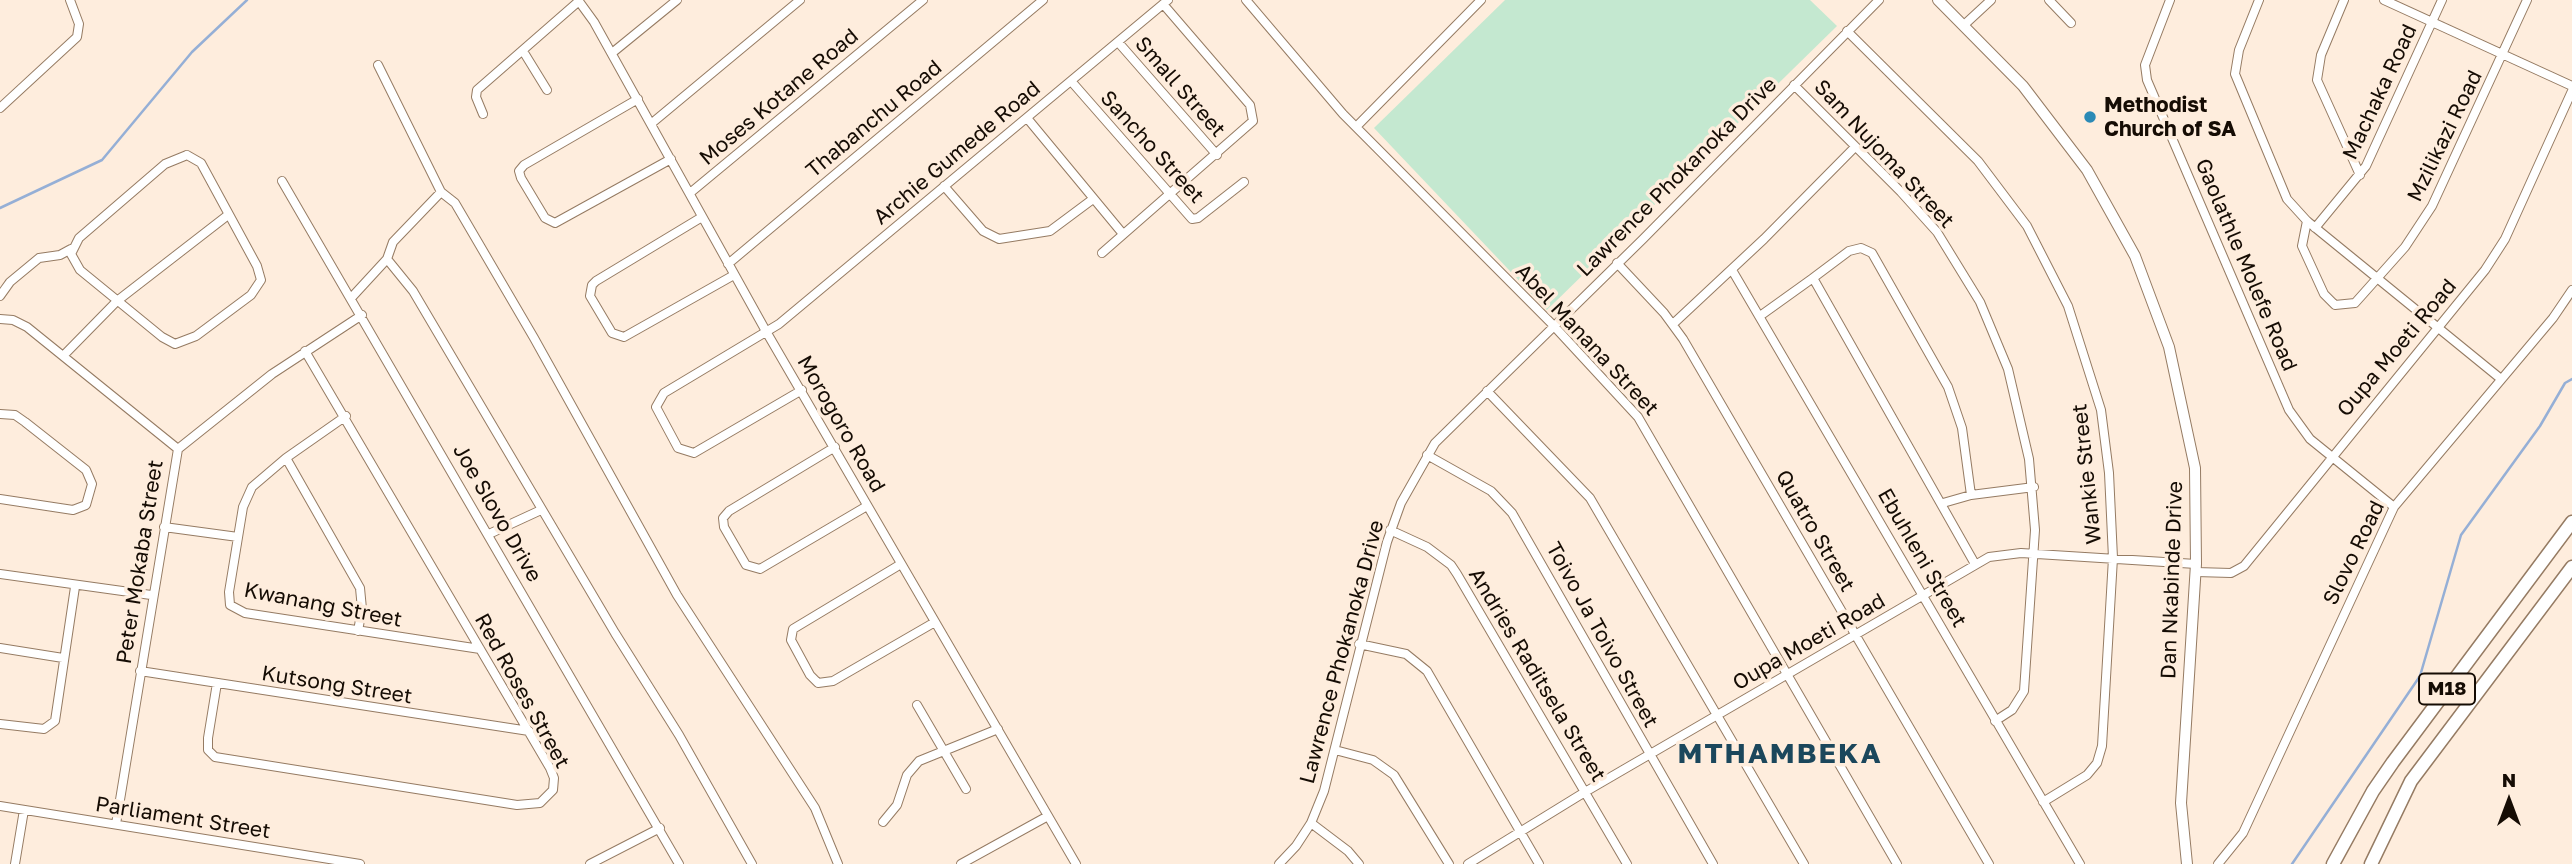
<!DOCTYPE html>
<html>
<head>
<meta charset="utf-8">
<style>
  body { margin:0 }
  #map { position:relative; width:2572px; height:864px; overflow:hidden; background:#feeddd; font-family:"Golos Text",sans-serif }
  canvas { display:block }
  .north { position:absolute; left:2474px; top:766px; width:70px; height:70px; -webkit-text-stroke:5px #feeddd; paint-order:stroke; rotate:0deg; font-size:19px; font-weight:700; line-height:28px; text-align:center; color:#150c04 }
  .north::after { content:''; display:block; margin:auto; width:24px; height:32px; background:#150c04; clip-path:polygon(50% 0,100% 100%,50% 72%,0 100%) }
</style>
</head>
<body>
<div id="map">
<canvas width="2572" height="864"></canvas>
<div class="north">N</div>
</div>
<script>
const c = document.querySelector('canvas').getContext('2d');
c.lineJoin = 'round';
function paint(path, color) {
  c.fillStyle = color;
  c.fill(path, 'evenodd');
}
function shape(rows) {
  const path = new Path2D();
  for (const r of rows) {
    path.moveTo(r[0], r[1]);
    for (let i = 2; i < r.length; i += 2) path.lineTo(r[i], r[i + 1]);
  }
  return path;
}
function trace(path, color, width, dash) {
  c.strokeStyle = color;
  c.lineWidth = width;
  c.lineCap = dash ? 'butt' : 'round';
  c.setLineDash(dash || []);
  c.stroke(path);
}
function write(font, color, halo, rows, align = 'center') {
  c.font = font + ' "Golos Text",sans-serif';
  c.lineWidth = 7;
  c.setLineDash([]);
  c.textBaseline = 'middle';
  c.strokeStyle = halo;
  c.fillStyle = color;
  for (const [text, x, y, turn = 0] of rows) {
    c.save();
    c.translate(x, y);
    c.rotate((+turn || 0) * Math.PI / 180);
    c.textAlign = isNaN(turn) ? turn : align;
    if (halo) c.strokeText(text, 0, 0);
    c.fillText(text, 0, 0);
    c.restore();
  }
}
paint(shape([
  [1505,0,1810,0,1837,26,1547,310,1374,128]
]), '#c4e8d0');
trace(shape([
  [0,208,102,160,192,52,247,0],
  [2292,864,2420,676,2461,535,2540,426,2565,383,2572,379]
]), '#95afd6', 2.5);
const minor = shape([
  [578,0,594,22,767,333,1076,864],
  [1246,0,1343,114,1553,325,1638,417,1897,864],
  [2049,0,2071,23],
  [2170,0,2145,65,2147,80,2289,410,2310,439,2394,507],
  [2259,0,2239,50,2235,74,2287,199,2307,221,2501,379],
  [2344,0,2321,55,2317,80,2360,175],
  [2384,0,2572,86],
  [1964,25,1991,0],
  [1847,31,1978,161,2027,226,2068,306,2101,410,2109,473,2113,558,2102,746,2097,763,2087,775,2043,802],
  [1118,42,1217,155],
  [523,51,547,90],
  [612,53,677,0],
  [378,65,441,192,455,203,534,338,677,595,815,808,838,864],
  [1071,81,1192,219,1198,218,1244,182],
  [1794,85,1901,192,1937,232,1980,302,2008,369,2029,459,2035,530,2024,691,2012,710,1995,721],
  [638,99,524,165,519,171,521,178,545,218,555,223,671,159],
  [0,108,77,37,79,24,70,0],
  [483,114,476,97,477,90,579,1],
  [1027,118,1123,234],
  [652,123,800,0],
  [1356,127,1481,0],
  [187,155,201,163,257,266,261,280,251,295,196,336,175,344,162,337,80,270,71,254,79,238,165,164,187,155],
  [282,181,679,864],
  [944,186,983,231,999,239,1050,231,1093,199],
  [690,193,923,0],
  [702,217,596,281,592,285,590,296,612,333,624,337,734,275],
  [2307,221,2302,246,2324,294,2335,305,2355,303,2405,247,2432,206,2527,0],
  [2315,228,2366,166,2442,0],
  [1102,253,1253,121,1250,105,1163,4],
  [387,259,393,242,441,192],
  [1617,263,1664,313,1683,339,1989,864],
  [728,264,1043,0],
  [1732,270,2080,864],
  [1813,278,1849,251,1861,248,1872,253,1948,387,1962,428,1971,495],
  [0,296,10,282,39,258,60,255,71,249],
  [352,297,387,259,413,291,615,633,679,735,752,864],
  [1760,316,1813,278,1975,564],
  [0,319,13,320,27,327,178,449],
  [1673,324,1764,239,1855,147],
  [64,355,117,301,228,215],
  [802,390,694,453,678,448,656,407,664,393,779,324,1168,0],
  [1487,391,1590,498,1804,864],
  [0,414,15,415,25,422,86,470,92,484,86,505,73,510,0,499],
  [346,416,286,458,252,487,243,507,229,592,230,605,245,613,480,649],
  [835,447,729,511,723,518,724,527,746,565,760,569,867,506],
  [1427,455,1491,491,1512,513,1713,864],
  [286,458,360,588,362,609,358,631],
  [1943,503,1971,495,2034,487],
  [164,527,238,537],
  [1390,530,1427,547,1451,565,1457,574,1627,864],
  [489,534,541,510],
  [901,564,793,629,791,640,810,675,818,683,833,681,935,622],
  [2196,572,2231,573,2244,566,2485,270,2505,239,2572,91],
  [0,574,151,595],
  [1359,644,1406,654,1427,671,1539,864],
  [0,648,63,658],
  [140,671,529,731],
  [217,683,208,738,208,750,215,757,517,805,540,803,553,790,554,778,550,768,305,351],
  [917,705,966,789],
  [0,724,44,729,55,721,75,587],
  [1335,750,1373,760,1394,775,1449,864],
  [0,806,360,864],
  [883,822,897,805,907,775,919,761,998,729],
  [1311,823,1348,851,1359,864],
  [116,824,178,449,272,374,362,315],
  [15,864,24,810],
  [590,864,660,828],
  [961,864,1048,816],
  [1279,864,1296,846,1311,823,1324,791,1387,542,1401,503,1435,443,1643,239,1879,0],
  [1468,864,1585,792,1989,557,2021,553,2196,564],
  [2218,864,2243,833,2394,507,2553,318,2572,290]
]);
const tertiary = shape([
  [1938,0,2023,86,2087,170,2135,256,2169,347,2195,468,2196,564,2181,803,2187,864]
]);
const primary = shape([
  [2333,864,2373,791,2393,762,2572,522],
  [2371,864,2411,781,2572,567]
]);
trace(minor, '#957b63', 10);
trace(tertiary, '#957b63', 12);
trace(primary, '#957b63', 15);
trace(minor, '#fff', 8);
trace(tertiary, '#fff', 10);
trace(primary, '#fff', 12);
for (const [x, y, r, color] of [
  [2090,117,7,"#2b8ab6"]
]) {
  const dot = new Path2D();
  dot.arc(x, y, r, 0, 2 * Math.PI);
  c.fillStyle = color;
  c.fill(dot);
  trace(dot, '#feeddd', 2.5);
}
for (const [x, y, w] of [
  [2447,689,56]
]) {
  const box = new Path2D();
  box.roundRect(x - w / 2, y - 15.5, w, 31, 5);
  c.fillStyle = '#feeddd';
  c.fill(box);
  trace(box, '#150c04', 2);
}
write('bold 19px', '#150c04', null, [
  ["M18",2447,689]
]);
write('21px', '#150c04', '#feeddd', [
  ["Small Street",1180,87,49],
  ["Machaka Road",2380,92,-65],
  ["Moses Kotane Road",779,97,-40],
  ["Thabanchu Road",874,119,-40],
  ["Mzilikazi Road",2445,136,-64],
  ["Sancho Street",1152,147,48],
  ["Archie Gumede Road",957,153,-40],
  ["Sam Nujoma Street",1884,154,47],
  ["Lawrence Phokanoka Drive",1677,177,-45],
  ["Gaolathle Molefe Road",2246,265,67],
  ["Abel Manana Street",1587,340,47],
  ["Oupa Moeti Road",2397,348,-50],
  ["Morogoro Road",841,424,60],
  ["Wankie Street",2087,474,-96],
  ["Joe Slovo Drive",497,513,60],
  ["Quatro Street",1815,531,60],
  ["Slovo Road",2354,553,-64],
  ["Ebuhleni Street",1922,558,60],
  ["Peter Mokaba Street",140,562,-81],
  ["Dan Nkabinde Drive",2172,580,-88],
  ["Kwanang Street",323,605,11],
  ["Toivo Ja Toivo Street",1602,635,61],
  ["Oupa Moeti Road",1809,642,-30],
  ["Lawrence Phokanoka Drive",1342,652,-75],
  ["Andries Raditsela Street",1537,675,59],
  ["Kutsong Street",337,685,9],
  ["Red Roses Street",522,691,61],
  ["Parliament Street",183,818,9]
]);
write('bold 21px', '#150c04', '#feeddd', [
  ["Methodist",2104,105],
  ["Church of SA",2104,129]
], 'left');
c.letterSpacing = '2px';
write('bold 28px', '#1b475c', '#feeddd', [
  ["MTHAMBEKA",1780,754]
]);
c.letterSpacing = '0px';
</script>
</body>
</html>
